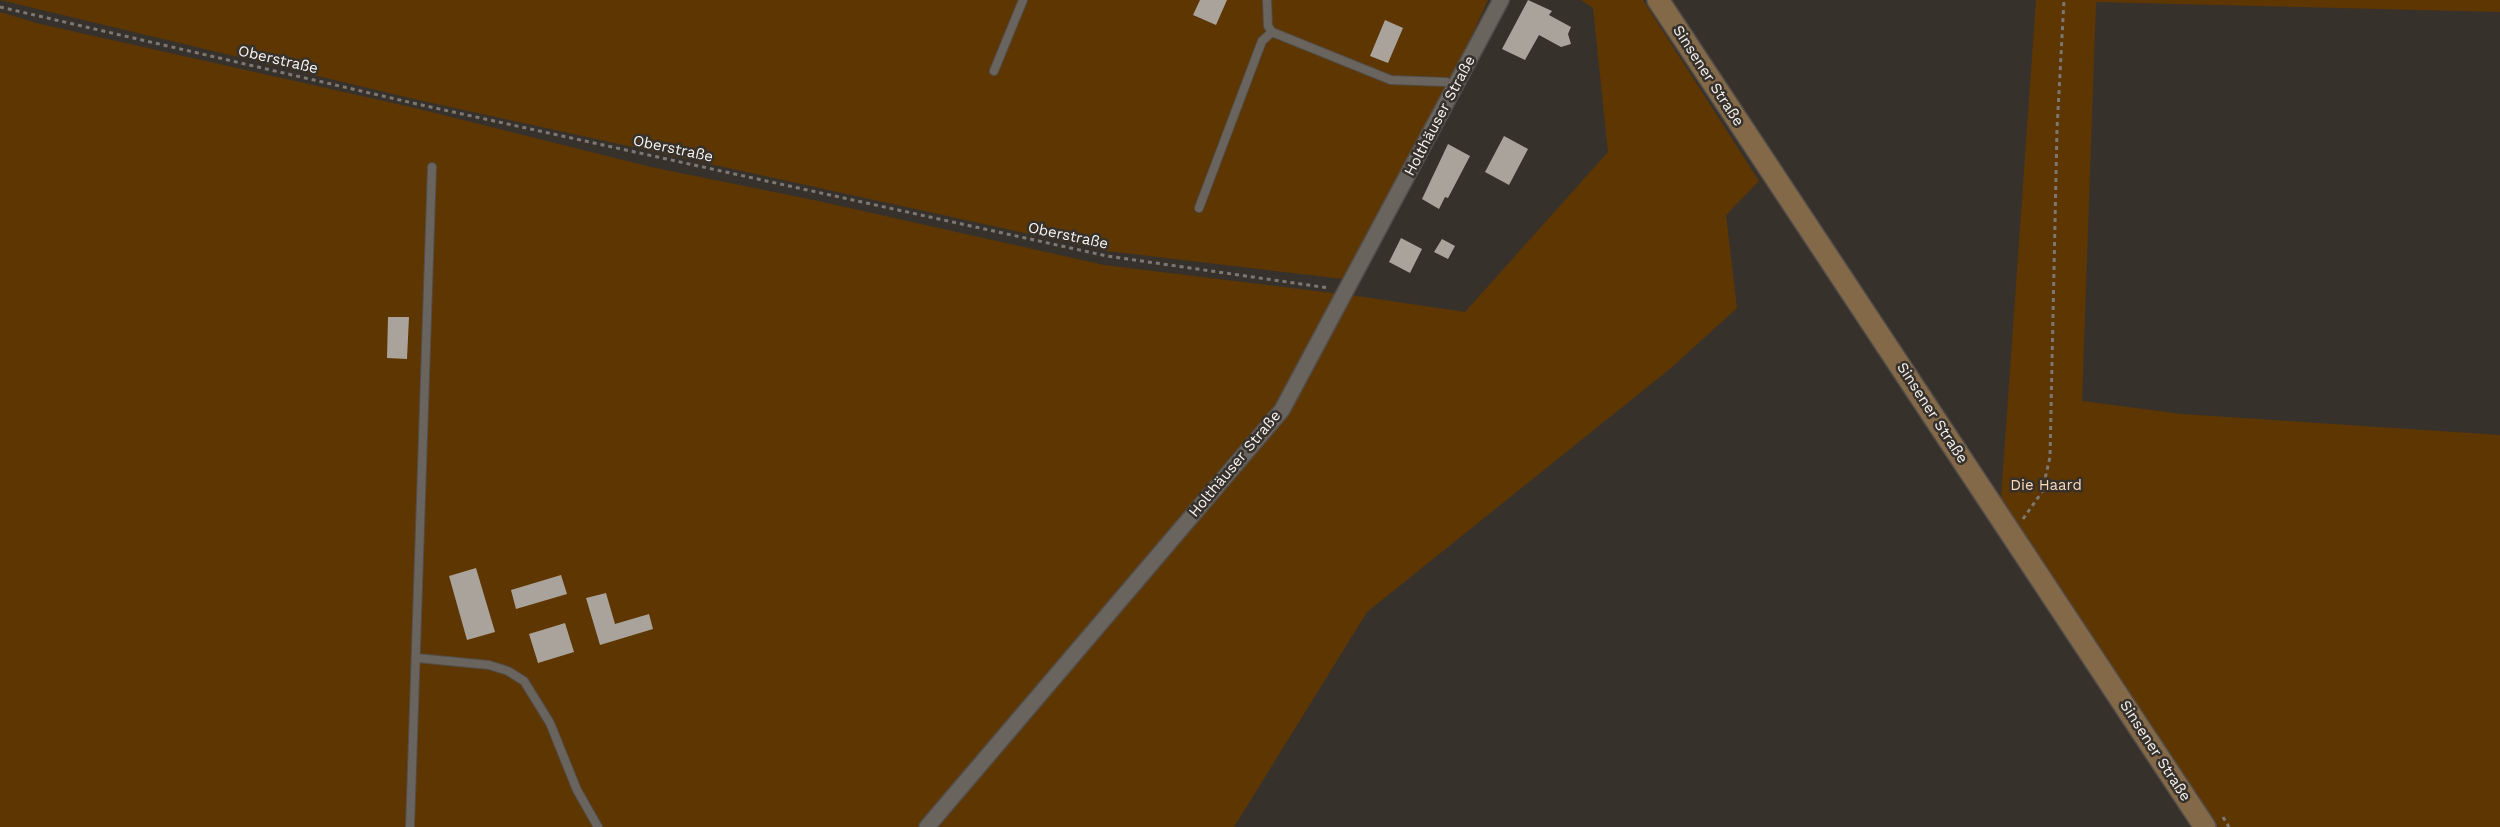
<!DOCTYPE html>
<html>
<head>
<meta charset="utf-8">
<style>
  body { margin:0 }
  canvas { display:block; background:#37312c }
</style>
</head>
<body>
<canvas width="2500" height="827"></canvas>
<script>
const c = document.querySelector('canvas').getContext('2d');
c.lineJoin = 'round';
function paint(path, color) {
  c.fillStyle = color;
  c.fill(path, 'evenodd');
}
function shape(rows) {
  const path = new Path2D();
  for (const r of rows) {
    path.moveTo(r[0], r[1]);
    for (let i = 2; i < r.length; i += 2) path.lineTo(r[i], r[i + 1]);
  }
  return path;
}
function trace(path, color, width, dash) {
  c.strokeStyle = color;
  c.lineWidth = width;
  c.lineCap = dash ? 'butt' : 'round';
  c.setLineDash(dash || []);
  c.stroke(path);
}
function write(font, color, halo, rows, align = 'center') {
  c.font = font + ' "Work Sans",sans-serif';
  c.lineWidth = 5;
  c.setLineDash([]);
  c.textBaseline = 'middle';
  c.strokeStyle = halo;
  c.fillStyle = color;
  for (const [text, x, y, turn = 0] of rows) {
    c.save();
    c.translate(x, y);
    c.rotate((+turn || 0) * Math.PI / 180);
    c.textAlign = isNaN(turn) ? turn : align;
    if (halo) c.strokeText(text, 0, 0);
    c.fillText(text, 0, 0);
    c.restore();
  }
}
paint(shape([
  [0,0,1488,0,1452,79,1343,279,1107,251,414,99],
  [1581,0,1643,0,1759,181,1726,215,1737,308,1671,368,1367,612,1234,827,603,827,585,798,595,827,0,827,0,12,36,23,415,108,651,167,818,201,1104,265,1357,296,1465,312,1608,152,1593,8],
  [2036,0,2500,0,2500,12,2096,2,2082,401,2182,414,2500,435,2500,827,2218,827,2001,498]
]), '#5d3601');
paint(shape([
  [1200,0,1227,0,1216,25,1193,15],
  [1528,0,1552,11,1549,15,1571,27,1568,34,1571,44,1561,47,1539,35,1525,60,1502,49],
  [1385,20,1403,28,1388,63,1370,56],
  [1504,136,1528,149,1509,185,1485,172],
  [1448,144,1470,156,1448,198,1445,197,1439,209,1422,199],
  [1401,238,1422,249,1410,273,1389,262],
  [1442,239,1455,246,1448,259,1434,252],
  [388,317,409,317,407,359,387,358],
  [476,568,495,632,467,640,449,576],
  [561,575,567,594,516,609,511,590],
  [606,593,615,624,649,614,653,629,600,645,586,598],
  [565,623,574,652,538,663,529,634]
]), '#a9a39c');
const lane = shape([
  [1267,0,1268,26,1272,32,1391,80,1446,82,1457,86],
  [994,71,1023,0],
  [1199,208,1262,41,1272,32],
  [417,658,489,665,508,671,524,681,550,723,577,790,598,827],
  [410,827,432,167]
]);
const street = shape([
  [927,827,1282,410,1501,0]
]);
const secondary = shape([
  [1658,0,2205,827]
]);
trace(lane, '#524d49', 10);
trace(street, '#524d49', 18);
trace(secondary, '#524d49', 24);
trace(shape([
  [0,7,417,104,1107,256,1329,288],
  [2023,519,2042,492,2050,457,2057,129,2064,0],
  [2223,817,2229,827]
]), '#7c7773', 3, [4, 4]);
trace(lane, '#6a645e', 8);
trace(street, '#6a645e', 15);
trace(secondary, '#836948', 21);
write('15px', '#f6f3ef', '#37312c', [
  ["Oberstraße",278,60,13],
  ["Sinsener Straße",1708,76,57],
  ["Holthäuser Straße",1440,116,-62],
  ["Oberstraße",673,149,12],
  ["Oberstraße",1068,236,12],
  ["Sinsener Straße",1932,413,57],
  ["Holthäuser Straße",1235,464,-50],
  ["Sinsener Straße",2155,751,57]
]);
write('15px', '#fad9b9', '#37312c', [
  ["Die Haard",2046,486]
]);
</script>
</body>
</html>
